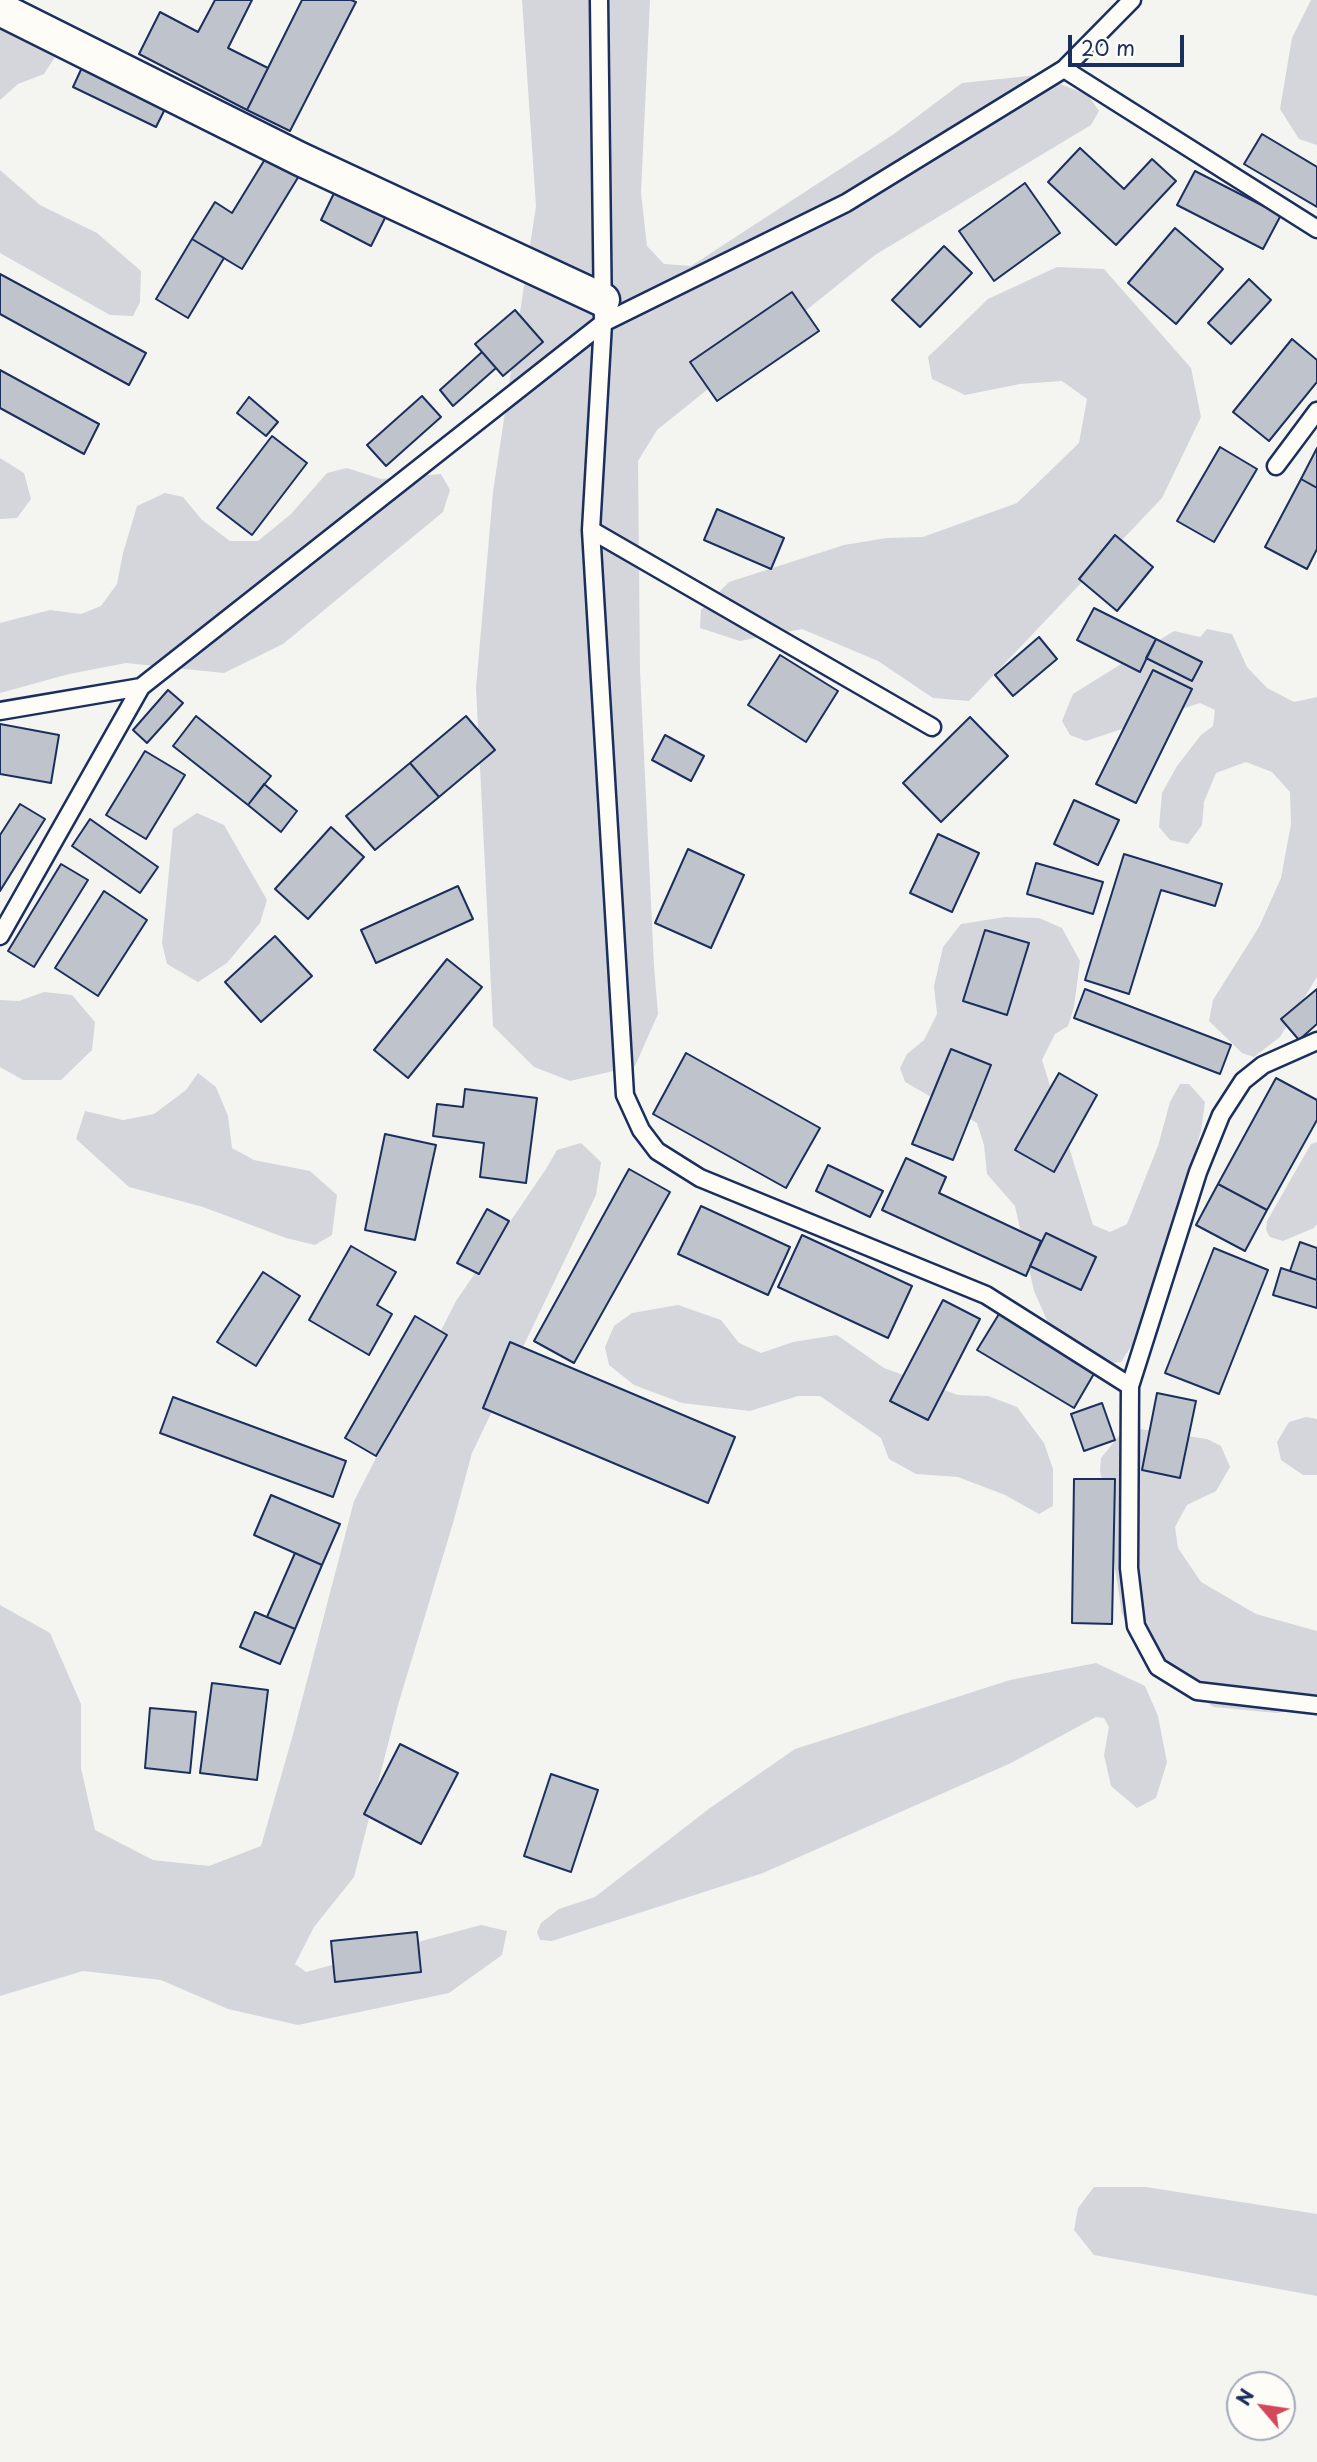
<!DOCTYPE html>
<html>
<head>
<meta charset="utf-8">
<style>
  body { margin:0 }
  #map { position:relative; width:1317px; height:2462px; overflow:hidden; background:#f4f4f1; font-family:"Playpen Sans",sans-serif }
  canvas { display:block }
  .north { position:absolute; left:1226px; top:2371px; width:70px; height:70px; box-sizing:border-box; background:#fdfcf7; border:2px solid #a3aaba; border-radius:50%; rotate:299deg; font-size:19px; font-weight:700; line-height:28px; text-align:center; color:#1b2f5e }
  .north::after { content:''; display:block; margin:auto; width:24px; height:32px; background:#d1495b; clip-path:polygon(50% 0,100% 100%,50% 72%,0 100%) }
  .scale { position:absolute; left:1068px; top:35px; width:116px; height:32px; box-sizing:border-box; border:4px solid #1b2f5e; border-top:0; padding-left:9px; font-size:21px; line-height:24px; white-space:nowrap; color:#1b2f5e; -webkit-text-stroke:5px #fdfcf7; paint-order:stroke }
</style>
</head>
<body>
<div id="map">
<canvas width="1317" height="2462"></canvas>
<div class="north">N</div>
<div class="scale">20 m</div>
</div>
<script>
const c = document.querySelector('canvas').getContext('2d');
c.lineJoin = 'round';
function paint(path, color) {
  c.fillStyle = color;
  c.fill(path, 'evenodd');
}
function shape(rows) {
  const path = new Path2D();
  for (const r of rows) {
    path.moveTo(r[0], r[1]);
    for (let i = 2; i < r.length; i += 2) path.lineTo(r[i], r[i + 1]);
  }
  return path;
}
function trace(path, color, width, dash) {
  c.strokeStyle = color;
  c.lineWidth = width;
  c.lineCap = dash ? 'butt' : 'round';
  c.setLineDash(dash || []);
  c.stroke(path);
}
paint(shape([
  [522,0,650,0,641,193,647,246,664,264,691,266,894,134,962,83,1038,75,1088,95,1099,111,1091,125,875,255,657,430,638,461,640,670,654,966,658,1014,635,1066,570,1081,534,1067,493,1026,476,688,493,492,536,206],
  [1311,0,1317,0,1317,145,1299,139,1280,109,1292,38],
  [0,19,57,54,44,74,18,84,0,100],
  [0,170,40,205,97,233,141,271,140,302,133,316,110,315,0,253],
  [1057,267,1104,269,1191,368,1201,417,1162,498,969,701,933,698,878,661,802,629,740,641,700,628,701,610,729,582,844,545,887,538,923,537,1017,503,1079,443,1087,399,1062,381,1020,384,965,395,932,379,928,357,988,299],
  [0,458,24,473,31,499,17,518,0,519],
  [347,468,381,479,441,474,450,490,443,512,283,644,224,673,126,663,69,674,0,693,0,623,50,610,81,614,101,606,117,584,123,553,137,506,165,493,183,497,202,520,230,541,258,541,291,514,327,473],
  [1207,629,1232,634,1247,667,1267,688,1294,702,1317,697,1317,977,1280,1037,1254,1057,1242,1053,1209,1021,1213,1000,1259,927,1281,878,1291,824,1290,792,1272,772,1246,762,1216,773,1204,802,1202,825,1188,844,1170,840,1159,827,1162,793,1177,766,1201,735,1213,726,1215,710,1200,703,1086,741,1070,735,1062,721,1073,694,1174,631,1200,637],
  [197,813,224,825,267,900,260,923,227,963,198,982,167,964,162,943,173,829],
  [1005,917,1039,918,1062,928,1080,961,1074,1007,1068,1026,1055,1034,1042,1060,1093,1225,1110,1232,1127,1224,1158,1146,1170,1102,1180,1084,1189,1084,1205,1102,1201,1131,1156,1282,1136,1339,1121,1362,1102,1364,1052,1332,1034,1291,1015,1206,987,1174,984,1145,977,1123,905,1082,900,1068,907,1054,924,1040,937,1014,934,986,943,947,961,924],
  [44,992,72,995,95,1022,92,1050,61,1080,23,1080,0,1067,0,1000,19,1001],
  [198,1073,216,1087,228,1116,232,1148,254,1160,310,1171,337,1195,332,1235,315,1245,286,1238,203,1207,129,1187,76,1139,85,1111,123,1120,154,1114,186,1090],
  [1317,1142,1317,1224,1314,1228,1283,1241,1270,1237,1266,1230,1267,1221,1311,1144],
  [581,1143,601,1162,596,1195,472,1453,453,1523,398,1705,354,1877,314,1927,295,1964,306,1972,481,1925,507,1931,502,1955,449,1993,298,2025,228,2009,161,1980,83,1971,0,1996,0,1605,50,1633,81,1704,81,1768,95,1830,153,1860,209,1866,261,1846,292,1738,354,1501,456,1301,546,1169,557,1150],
  [678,1305,721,1320,739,1343,761,1353,793,1342,837,1335,884,1368,958,1395,988,1396,1017,1407,1044,1443,1053,1469,1053,1506,1039,1514,1005,1495,958,1477,916,1474,889,1459,881,1438,820,1396,798,1396,750,1411,682,1403,634,1385,609,1365,605,1347,614,1326,632,1313],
  [1306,1417,1317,1419,1317,1475,1303,1475,1281,1460,1277,1442,1289,1422],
  [1126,1427,1207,1439,1221,1446,1230,1467,1216,1491,1187,1505,1175,1527,1178,1548,1201,1582,1256,1614,1317,1631,1317,1706,1277,1713,1214,1707,1157,1672,1122,1614,1100,1470,1101,1458],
  [1096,1663,1145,1686,1158,1716,1167,1762,1156,1798,1137,1808,1111,1786,1104,1755,1109,1727,1104,1718,1096,1717,1011,1763,763,1873,552,1941,540,1940,537,1932,541,1923,559,1909,595,1897,710,1808,795,1749,1010,1680],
  [1094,2187,1146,2187,1317,2214,1317,2296,1094,2255,1074,2230,1078,2208]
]), '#d4d6db');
const building = shape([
  [215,0,252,0,228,48,268,68,247,110,139,54,160,12,198,32,215,0],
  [302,0,351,0,356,2,290,131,247,110,302,0],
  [85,61,169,101,156,127,73,87,85,61],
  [1262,134,1317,167,1317,207,1244,164,1262,134],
  [1080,148,1124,189,1152,159,1176,181,1116,245,1048,182,1080,148],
  [270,151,302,171,242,269,192,239,215,202,232,213,270,151],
  [1195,171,1281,215,1263,249,1177,205,1195,171],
  [1025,183,1060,233,994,281,959,231,1025,183],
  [337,187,387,214,371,246,321,220,337,187],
  [1175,228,1223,269,1176,324,1128,283,1175,228],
  [192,239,224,258,188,318,156,299,192,239],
  [944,246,972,273,920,327,892,300,944,246],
  [0,274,146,353,129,385,0,314,0,274],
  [1249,279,1271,300,1231,344,1208,323,1249,279],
  [792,292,819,331,717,401,690,362,792,292],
  [515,310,543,342,503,376,475,344,515,310],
  [1292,339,1317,360,1317,382,1269,441,1233,412,1292,339],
  [482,352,496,368,453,406,440,390,482,352],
  [0,370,99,424,84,454,0,408,0,370],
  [422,396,441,417,386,466,367,445,422,396],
  [249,397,278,422,266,436,237,413,249,397],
  [272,436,307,463,252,535,217,508,272,436],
  [1220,447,1257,469,1214,542,1177,521,1220,447],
  [1317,448,1317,488,1301,479,1317,448],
  [1301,479,1317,488,1317,549,1307,569,1265,547,1301,479],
  [717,509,784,538,771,569,704,540,717,509],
  [1115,535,1153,567,1117,611,1079,579,1115,535],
  [1094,608,1156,639,1140,672,1077,640,1094,608],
  [1039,637,1057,659,1013,696,995,675,1039,637],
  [1156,639,1202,662,1192,681,1146,658,1156,639],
  [780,655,838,691,806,742,748,705,780,655],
  [1153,670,1192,689,1136,803,1096,784,1153,670],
  [168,690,183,703,147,743,133,730,168,690],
  [196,716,271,776,248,805,173,746,196,716],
  [466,716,495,750,439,797,410,763,466,716],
  [970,717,1008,756,941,822,903,783,970,717],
  [0,724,59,735,51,783,0,774,0,724],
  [665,735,704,756,691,781,652,760,665,735],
  [145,751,185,775,146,839,106,815,145,751],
  [410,763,439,797,375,850,346,816,410,763],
  [264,784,297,811,281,832,248,805,264,784],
  [1074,800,1119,820,1098,865,1054,844,1074,800],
  [20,804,45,819,0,891,0,835,20,804],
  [90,819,158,867,140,893,72,846,90,819],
  [331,827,364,857,308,919,275,889,331,827],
  [938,834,979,853,952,912,910,893,938,834],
  [688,849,744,875,711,948,655,923,688,849],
  [1124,854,1222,884,1215,906,1161,890,1129,994,1085,980,1124,854],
  [1036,863,1103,882,1093,914,1027,894,1036,863],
  [61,864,88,880,34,967,8,951,61,864],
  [458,886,473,919,376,963,361,930,458,886],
  [104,891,147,920,98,996,55,968,104,891],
  [985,930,1029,943,1007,1015,963,1001,985,930],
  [275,936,312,976,261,1022,225,982,275,936],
  [447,959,482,987,408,1078,374,1050,447,959],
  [1085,989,1231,1045,1220,1074,1074,1018,1085,989],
  [1317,989,1317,1024,1299,1040,1281,1019,1317,989],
  [951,1049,991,1065,953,1160,912,1144,951,1049],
  [686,1053,820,1128,786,1188,653,1114,686,1053],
  [1059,1073,1097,1095,1054,1172,1015,1150,1059,1073],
  [1276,1078,1317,1100,1317,1120,1267,1210,1218,1184,1276,1078],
  [465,1089,537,1098,526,1183,480,1177,484,1143,433,1136,437,1104,463,1107,465,1089],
  [385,1134,436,1145,415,1240,365,1230,385,1134],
  [906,1158,946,1177,939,1193,1041,1241,1026,1276,882,1210,906,1158],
  [828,1165,883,1191,870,1217,816,1191,828,1165],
  [629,1169,670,1192,574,1363,534,1341,629,1169],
  [1218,1184,1267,1210,1245,1251,1196,1225,1218,1184],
  [701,1206,790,1247,768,1295,678,1254,701,1206],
  [487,1209,509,1221,479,1274,457,1263,487,1209],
  [1046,1233,1096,1257,1081,1290,1030,1266,1046,1233],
  [802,1235,912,1286,888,1338,778,1287,802,1235],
  [1300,1242,1317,1248,1317,1280,1290,1271,1300,1242],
  [351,1246,396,1272,377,1305,392,1314,369,1355,309,1320,351,1246],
  [1214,1248,1268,1270,1219,1394,1165,1373,1214,1248],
  [1281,1268,1317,1280,1317,1308,1273,1295,1281,1268],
  [263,1272,300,1296,256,1366,217,1342,263,1272],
  [943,1300,980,1319,928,1420,890,1401,943,1300],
  [999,1314,1095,1372,1074,1408,977,1350,999,1314],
  [415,1316,447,1335,376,1456,345,1438,415,1316],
  [510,1342,735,1437,708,1503,483,1408,510,1342],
  [1157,1393,1196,1401,1180,1478,1142,1470,1157,1393],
  [173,1397,346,1461,333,1497,160,1433,173,1397],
  [1102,1403,1115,1440,1084,1451,1071,1414,1102,1403],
  [1074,1479,1115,1479,1112,1624,1072,1623,1074,1479],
  [271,1495,340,1524,322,1565,254,1535,271,1495],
  [295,1553,322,1565,295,1629,267,1617,295,1553],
  [255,1612,295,1629,280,1664,240,1647,255,1612],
  [212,1683,268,1690,257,1780,200,1773,212,1683],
  [150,1708,196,1712,190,1773,145,1768,150,1708],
  [400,1744,458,1773,421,1844,364,1814,400,1744],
  [551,1774,598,1790,571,1872,524,1856,551,1774],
  [417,1932,421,1972,335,1982,331,1941,417,1932]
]);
paint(building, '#bfc3cc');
trace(building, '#1b2f5e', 2);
const lane = shape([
  [1132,0,1064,69,846,203,603,323,591,530,625,1095,641,1130,657,1151,700,1178,986,1295,1130,1386,1198,1172,1221,1115,1243,1081,1263,1065,1317,1041],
  [1064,69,1317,229],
  [1276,466,1317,411],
  [591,530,932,727],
  [0,711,141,687],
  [0,936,141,687,603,323,599,0],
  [1130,1386,1129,1568,1136,1626,1158,1667,1197,1691,1317,1705]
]);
const street = shape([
  [0,9,300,159,603,300]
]);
trace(lane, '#1b2f5e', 21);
trace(street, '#1b2f5e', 37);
trace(lane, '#fdfcf7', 16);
trace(street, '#fdfcf7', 32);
</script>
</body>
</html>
